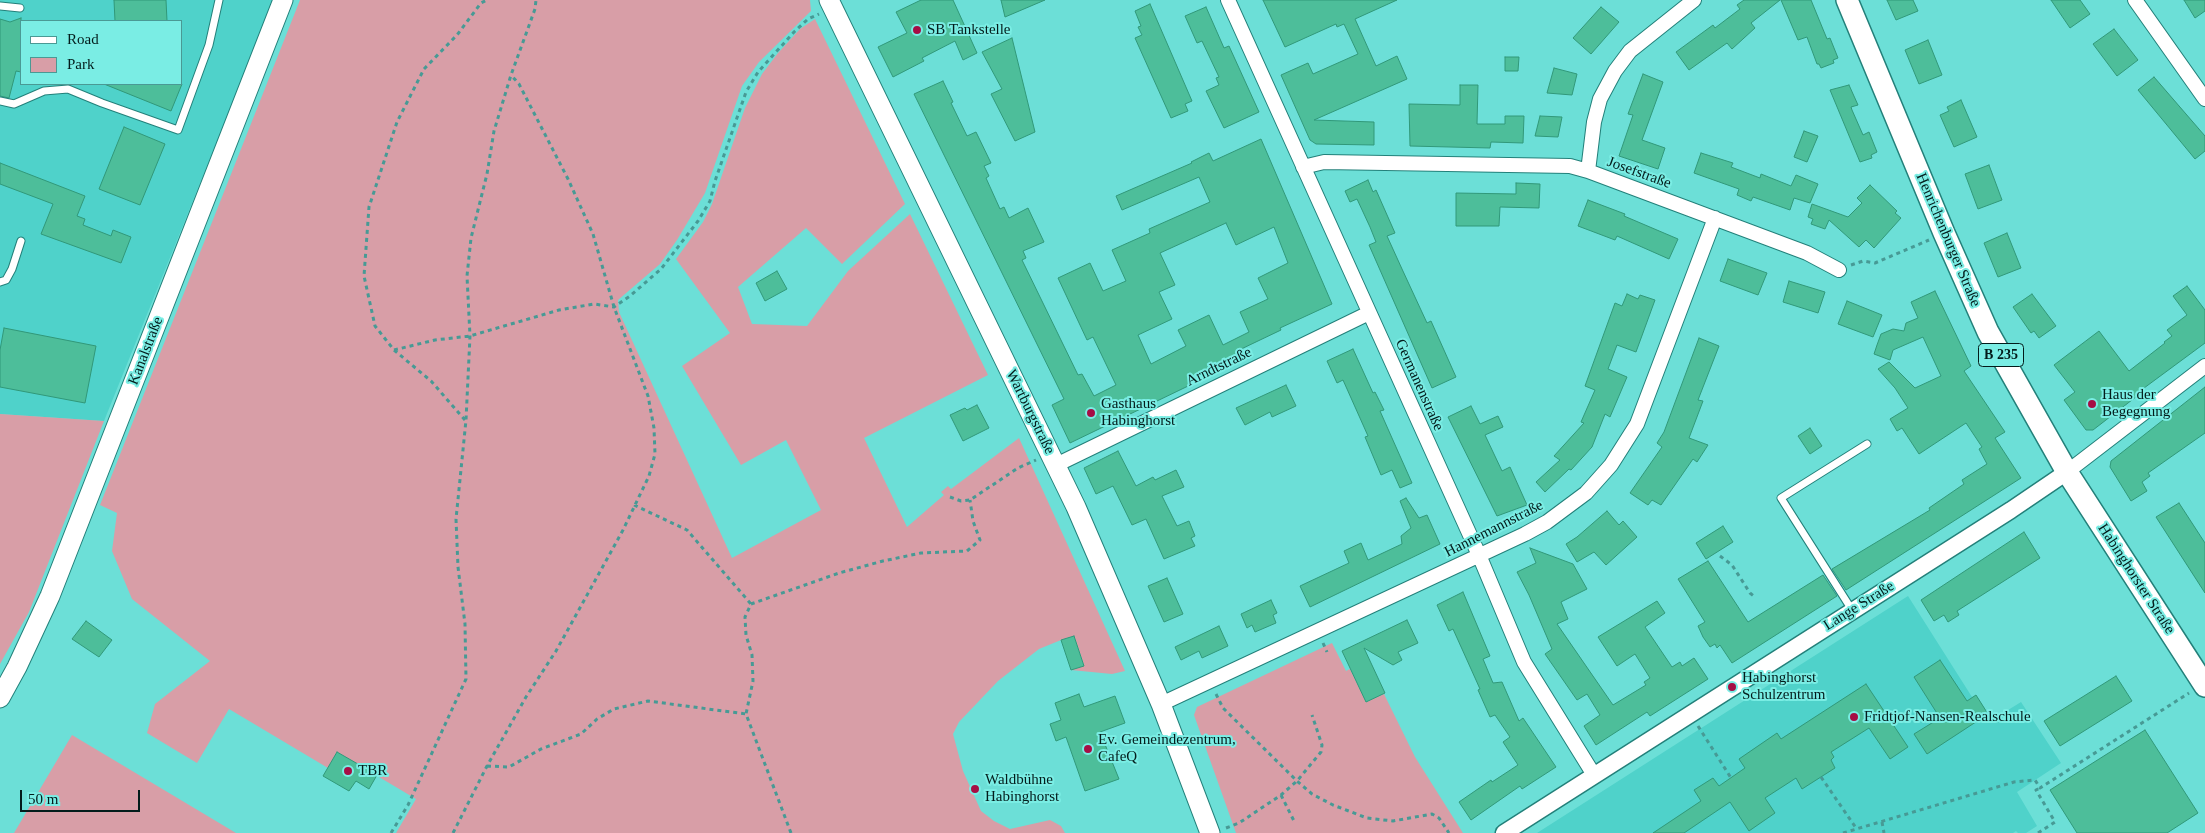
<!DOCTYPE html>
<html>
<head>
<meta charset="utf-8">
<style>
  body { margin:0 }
  #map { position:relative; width:2205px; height:833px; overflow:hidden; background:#6cdfd7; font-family:Georgia,serif }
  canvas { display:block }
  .legend { position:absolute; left:20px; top:20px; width:162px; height:65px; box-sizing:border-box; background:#7aede4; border:1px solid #4a9994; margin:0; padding:6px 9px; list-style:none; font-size:15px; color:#031c1b }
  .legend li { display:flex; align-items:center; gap:10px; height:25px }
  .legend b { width:25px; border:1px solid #4a9994 }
  .scale { position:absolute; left:20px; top:790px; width:120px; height:22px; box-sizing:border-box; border:2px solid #031c1b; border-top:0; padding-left:6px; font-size:15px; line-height:18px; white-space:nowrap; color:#031c1b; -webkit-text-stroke:4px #7aede4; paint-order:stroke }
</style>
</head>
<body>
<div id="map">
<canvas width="2205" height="833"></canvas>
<ul class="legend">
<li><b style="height:6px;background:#fff"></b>Road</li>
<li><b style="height:14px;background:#d89ea7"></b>Park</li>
</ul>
<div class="scale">50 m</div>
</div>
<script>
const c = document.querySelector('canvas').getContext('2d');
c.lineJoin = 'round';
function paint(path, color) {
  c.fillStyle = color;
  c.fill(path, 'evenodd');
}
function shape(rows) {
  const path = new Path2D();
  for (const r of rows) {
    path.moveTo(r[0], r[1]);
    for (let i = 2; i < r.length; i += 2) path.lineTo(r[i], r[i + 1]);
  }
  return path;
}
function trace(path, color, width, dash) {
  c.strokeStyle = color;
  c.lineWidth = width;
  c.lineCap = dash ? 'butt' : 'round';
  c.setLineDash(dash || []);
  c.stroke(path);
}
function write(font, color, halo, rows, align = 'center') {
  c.font = font + ' Georgia,serif';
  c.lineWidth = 4;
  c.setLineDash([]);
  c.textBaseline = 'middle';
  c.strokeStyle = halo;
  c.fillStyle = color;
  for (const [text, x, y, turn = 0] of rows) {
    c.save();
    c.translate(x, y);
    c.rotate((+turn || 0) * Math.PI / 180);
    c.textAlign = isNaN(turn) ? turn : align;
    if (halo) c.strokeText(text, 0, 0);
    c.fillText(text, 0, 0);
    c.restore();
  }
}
paint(shape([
  [0,0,274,0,104,421,0,414],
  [21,21,181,21,181,84,21,84],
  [1908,596,1972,697,1976,695,1992,720,2021,702,2061,763,2017,792,2037,826,2026,833,2018,833,2016,831,2013,833,1537,833]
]), '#4fd2ca');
paint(shape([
  [300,0,810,0,811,11,759,62,742,86,705,193,677,240,660,264,618,300,619,312,732,558,821,510,786,440,741,465,682,366,730,333,676,259,703,222,712,204,745,108,762,74,778,53,800,29,815,19,905,204,842,264,806,228,738,287,752,324,807,326,848,271,910,214,988,375,864,438,907,527,944,495,941,492,948,486,951,489,1019,438,1125,671,1112,674,1071,670,1084,665,1074,636,1061,640,1039,649,998,681,959,722,953,734,963,771,981,811,994,821,1010,829,1050,820,1061,826,1065,833,396,833,416,799,337,752,328,768,229,709,197,763,147,733,155,704,210,661,132,599,112,551,117,513,100,505],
  [0,414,104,421,29,612,0,664],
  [1332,643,1346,671,1350,669,1366,702,1384,694,1415,757,1463,833,1236,833,1194,715,1197,707],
  [72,735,236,833,14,833]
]), '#d89ea7');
const building = shape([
  [114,0,166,0,167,21,115,21,114,0],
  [921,0,953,0,977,53,963,60,955,41,922,58,924,61,893,77,878,47,907,33,896,12,921,0],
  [1001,0,1045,0,1005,17,1001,0],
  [1263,0,1397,0,1355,19,1376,66,1397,56,1407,79,1314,120,1374,122,1374,145,1316,144,1310,140,1281,75,1308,63,1313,74,1358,54,1344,24,1337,27,1336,24,1285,47,1263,0],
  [1744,0,1780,0,1751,23,1755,28,1732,49,1727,43,1689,70,1676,52,1713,25,1715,28,1740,9,1737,5,1744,0],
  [1781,0,1811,0,1827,39,1830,38,1838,58,1833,60,1834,63,1821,68,1819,64,1817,64,1807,37,1798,40,1781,0],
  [1887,0,1913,0,1918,11,1896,20,1887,0],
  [2051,0,2080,0,2090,14,2070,28,2051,0],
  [2184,0,2205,0,2205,11,2195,18,2184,0],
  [1150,4,1192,101,1185,104,1188,111,1171,118,1135,38,1142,35,1138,27,1141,26,1135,11,1150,4],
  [1206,7,1224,48,1229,46,1259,112,1224,128,1206,91,1219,85,1216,78,1219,77,1202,41,1197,43,1185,16,1206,7],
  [1601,7,1619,22,1591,54,1573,38,1601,7],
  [21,18,21,72,16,71,9,98,0,96,0,19,10,22,21,18],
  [2114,29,2138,60,2117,76,2093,44,2114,29],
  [1012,38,1035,132,1015,141,991,94,1002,89,982,52,1012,38],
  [1928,40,1942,75,1919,84,1905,50,1928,40],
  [1505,57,1519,57,1518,71,1505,71,1505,57],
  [1554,68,1577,74,1572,95,1547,93,1554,68],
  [1643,74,1663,82,1642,140,1665,148,1658,169,1619,156,1633,115,1628,114,1643,74],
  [2154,77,2205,136,2205,151,2195,159,2138,90,2154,77],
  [943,81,953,102,951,103,967,136,976,132,991,163,984,166,989,176,986,178,1000,209,1004,207,1009,218,1028,208,1044,242,1023,251,1026,258,1022,260,1078,375,1082,374,1094,396,1116,385,1093,337,1087,340,1058,278,1090,263,1103,291,1126,281,1112,250,1150,233,1149,229,1210,202,1199,177,1122,210,1116,196,1192,163,1191,162,1209,153,1213,161,1261,139,1332,304,1280,328,1281,330,1237,351,1242,360,1070,443,1052,405,1064,399,914,94,943,81],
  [1226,223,1236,245,1274,227,1288,263,1258,278,1268,299,1240,312,1249,332,1223,345,1209,315,1178,330,1186,346,1151,364,1138,335,1172,319,1159,292,1175,285,1160,253,1226,223],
  [104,84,182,84,171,111,104,84],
  [1460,85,1478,85,1477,124,1505,124,1505,116,1524,116,1523,143,1491,142,1490,148,1410,146,1409,104,1460,105,1460,85],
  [1849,85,1858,105,1851,107,1852,110,1863,135,1869,132,1877,152,1871,155,1872,158,1860,162,1830,90,1849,85],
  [1961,100,1977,137,1954,147,1940,115,1949,111,1947,107,1961,100],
  [1540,116,1562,117,1558,137,1535,136,1540,116],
  [124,127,165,144,140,205,99,189,124,127],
  [1804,131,1818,136,1807,162,1794,157,1804,131],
  [1701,153,1733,163,1731,167,1760,178,1761,174,1791,186,1796,175,1818,184,1810,203,1794,198,1790,210,1753,197,1751,201,1737,195,1739,189,1694,173,1701,153],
  [0,163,85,196,77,216,85,219,83,225,111,236,113,230,131,237,121,263,41,234,53,204,0,184,0,163],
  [1989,165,2002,200,1978,209,1965,174,1989,165],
  [1368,180,1373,192,1376,190,1395,233,1387,236,1402,269,1427,323,1431,321,1456,377,1432,388,1369,245,1376,242,1370,227,1357,199,1350,202,1345,191,1368,180],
  [1516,183,1540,184,1539,208,1500,207,1499,226,1456,226,1456,193,1516,194,1516,183],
  [1870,185,1897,211,1895,213,1901,218,1874,248,1866,240,1859,247,1829,220,1825,229,1811,224,1813,219,1808,217,1812,204,1848,217,1862,203,1857,198,1870,185],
  [1588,200,1625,214,1624,216,1678,239,1669,259,1617,236,1615,240,1578,226,1588,200],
  [2007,233,2021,268,1998,277,1984,243,2007,233],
  [1728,259,1767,273,1758,295,1720,281,1728,259],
  [777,271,787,289,765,301,756,283,777,271],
  [1789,281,1825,292,1818,313,1783,302,1789,281],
  [2187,286,2205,310,2205,343,2140,391,2141,393,2093,430,2086,430,2064,400,2075,392,2054,365,2099,331,2129,371,2165,343,2164,342,2172,336,2167,330,2187,315,2173,296,2187,286],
  [1935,291,1971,366,1964,371,2005,432,1995,438,2021,478,1846,590,1832,569,1930,510,1929,508,1964,484,1962,480,1987,464,1979,449,1982,447,1966,423,1919,454,1902,428,1897,431,1890,419,1908,408,1895,388,1878,369,1889,362,1915,388,1941,376,1923,337,1893,350,1890,360,1874,354,1877,345,1881,334,1893,329,1904,331,1906,323,1918,318,1911,302,1935,291],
  [1627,294,1638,299,1640,295,1655,300,1636,352,1617,345,1608,369,1627,377,1610,417,1605,414,1592,447,1571,470,1569,469,1545,492,1536,482,1560,460,1554,456,1584,423,1581,422,1595,390,1585,386,1615,303,1622,306,1627,294],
  [2032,294,2056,326,2039,338,2034,331,2031,333,2013,307,2032,294],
  [1847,301,1882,315,1873,337,1838,324,1847,301],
  [4,328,96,346,85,403,0,387,0,350,4,328],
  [1699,338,1719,346,1698,400,1703,401,1689,438,1708,445,1697,462,1693,459,1661,505,1652,500,1648,505,1630,493,1662,447,1657,443,1664,432,1699,338],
  [1353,349,1373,393,1375,392,1384,410,1380,411,1412,483,1400,488,1392,470,1381,475,1365,437,1368,436,1343,380,1337,383,1327,361,1353,349],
  [1286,385,1296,406,1272,417,1270,412,1245,425,1236,408,1286,385],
  [2205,387,2205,433,2148,473,2150,476,2142,482,2147,491,2131,501,2110,467,2111,461,2205,387],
  [977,405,989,428,963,441,950,415,965,408,967,410,977,405],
  [1471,406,1480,424,1498,416,1503,427,1485,435,1502,471,1510,467,1527,505,1497,516,1448,417,1471,406],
  [1810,428,1822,446,1810,454,1798,436,1810,428],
  [1118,451,1136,486,1153,477,1155,480,1176,470,1184,487,1162,496,1177,526,1189,521,1195,536,1191,538,1195,546,1164,559,1146,519,1132,525,1113,486,1096,494,1084,468,1118,451],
  [1406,498,1419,518,1427,515,1440,544,1310,607,1300,586,1349,563,1344,551,1361,543,1368,560,1402,544,1401,536,1411,528,1400,501,1406,498],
  [2179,503,2205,543,2205,593,2156,517,2179,503],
  [1607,511,1619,525,1623,521,1637,537,1606,565,1594,552,1577,562,1566,544,1577,537,1607,511],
  [1723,526,1733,542,1706,559,1696,543,1723,526],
  [2024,532,2040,558,1957,611,1959,615,1948,622,1944,615,1934,621,1921,600,2024,532],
  [1530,548,1573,564,1587,589,1561,602,1568,619,1557,624,1613,705,1646,685,1644,682,1650,678,1635,654,1617,666,1598,637,1657,601,1665,613,1645,627,1672,667,1680,662,1682,666,1694,658,1708,679,1650,716,1647,712,1596,745,1584,726,1600,715,1587,694,1577,700,1545,654,1552,649,1529,595,1517,572,1536,563,1530,548],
  [1708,561,1748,622,1823,575,1837,596,1732,663,1720,645,1717,648,1715,644,1710,647,1703,637,1698,626,1705,622,1678,579,1708,561],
  [1167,578,1183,614,1164,622,1148,586,1167,578],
  [1463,592,1490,656,1483,659,1493,683,1502,682,1519,721,1523,718,1556,767,1522,789,1520,786,1471,820,1459,802,1491,780,1492,782,1518,765,1503,742,1510,737,1495,715,1490,717,1478,690,1480,689,1453,629,1449,631,1437,605,1463,592],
  [1271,600,1277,613,1273,615,1276,623,1255,632,1252,625,1247,628,1241,614,1271,600],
  [1407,620,1418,643,1398,652,1402,660,1393,665,1364,648,1385,693,1366,702,1342,651,1407,620],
  [86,621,112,640,99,657,72,639,86,621],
  [1219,626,1228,646,1202,658,1199,651,1181,660,1175,647,1219,626],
  [1074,636,1084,666,1071,670,1061,640,1074,636],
  [1940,660,1967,701,1976,695,1988,714,1927,754,1914,734,1940,718,1914,677,1940,660],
  [2116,676,2132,701,2060,746,2044,721,2116,676],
  [1866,684,1908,747,1890,759,1869,728,1831,752,1834,757,1831,760,1835,768,1802,789,1796,778,1765,798,1775,813,1749,831,1730,802,1684,833,1653,833,1701,801,1694,790,1713,778,1719,786,1745,768,1739,759,1777,733,1781,739,1866,684],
  [1079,694,1084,707,1115,696,1125,723,1100,732,1119,779,1085,791,1066,737,1056,741,1050,724,1061,720,1055,703,1079,694],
  [2145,730,2198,813,2167,833,2077,833,2050,790,2145,730],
  [337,752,377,775,369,789,356,781,349,791,323,776,337,752]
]);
paint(building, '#4dbe9a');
trace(building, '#319879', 1);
const service = shape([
  [0,6,20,8],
  [0,101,14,104,44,91,68,89,102,103,178,130,209,45,219,0],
  [0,282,6,280,12,269,21,241],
  [1852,610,1781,498,1867,444]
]);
const minor = shape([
  [1228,0,1479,555,1524,662,1594,775],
  [2135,0,2205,99],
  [1303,167,1324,162,1570,166,1588,171,1807,253,1839,270],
  [1588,171,1594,122,1600,99,1615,71,1630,51,1694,0],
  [1056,465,1369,313],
  [2067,472,2205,366],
  [1161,704,1525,534,1547,522,1586,493,1611,465,1637,424,1715,218]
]);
const tertiary = shape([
  [1504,833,2011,510,2067,472]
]);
const secondary = shape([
  [829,0,1076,507,1161,704,1210,833],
  [0,698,17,667,50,596,283,0]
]);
const primary = shape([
  [1847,0,1944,233,1988,332,2067,472,2205,686]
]);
trace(service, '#23807a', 9);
trace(minor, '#23807a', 16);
trace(tertiary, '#23807a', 19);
trace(secondary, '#23807a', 21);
trace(primary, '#23807a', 24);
trace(shape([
  [1851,265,1863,261,1875,263,1929,240],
  [394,350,435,340,470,336,559,310,594,304,614,307,630,296,661,269,698,221,710,201,715,181,746,92,758,72,794,32,808,19,819,14],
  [465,420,431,381,394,350,375,326,364,276,369,207,397,122,424,69,457,35,481,3,487,0],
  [950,497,961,501,970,500,1018,468,1036,460],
  [634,505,687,530,751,604],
  [1720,556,1732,565,1750,593,1755,597],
  [1323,643,1327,652],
  [1216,694,1223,708,1297,781,1312,794,1333,805,1367,818,1393,821,1432,814,1439,818,1449,833],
  [1698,726,1731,778],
  [487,766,509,767,541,749,581,734,597,719,614,709,648,701,746,714],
  [1821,777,1856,828],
  [1281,795,1294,821],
  [1882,822,1884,833],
  [1226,828,1239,823,1281,795,1297,781,1321,752,1322,745,1312,715],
  [391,833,408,805,466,679,465,624,458,567,456,519,466,420,470,336,467,276,471,238,487,174,494,131,511,75,535,9,536,0],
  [453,833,487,766,526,697,556,651,623,530,649,476,655,454,654,428,648,396,614,307,593,234,568,179,519,84,511,75],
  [791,833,746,714,753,681,752,655,746,635,745,617,751,604,839,573,883,561,921,553,967,551,980,540,973,521,970,500],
  [1843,833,2014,782,2035,780,2040,788,2189,693],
  [2038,833,2055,822,2036,790,2040,788]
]), '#479a95', 3, [4, 4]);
trace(service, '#fff', 7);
trace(minor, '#fff', 14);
trace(tertiary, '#fff', 16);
trace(secondary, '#fff', 19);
trace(primary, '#fff', 21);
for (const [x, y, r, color] of [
  [917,30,5,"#a60e45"],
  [2092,404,5,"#a60e45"],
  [1091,413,5,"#a60e45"],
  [1732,687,5,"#a60e45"],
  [1854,717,5,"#a60e45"],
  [1088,749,5,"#a60e45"],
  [348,771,5,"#a60e45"],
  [975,789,5,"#a60e45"]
]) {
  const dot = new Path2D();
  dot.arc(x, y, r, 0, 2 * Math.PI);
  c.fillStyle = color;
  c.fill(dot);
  trace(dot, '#7aede4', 2);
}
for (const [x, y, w] of [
  [2001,355,45]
]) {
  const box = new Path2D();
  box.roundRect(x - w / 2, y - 11.5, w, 23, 4);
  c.fillStyle = '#7aede4';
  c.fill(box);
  trace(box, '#031c1b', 1);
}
write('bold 14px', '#031c1b', null, [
  ["B 235",2001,355]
]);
write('15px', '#031c1b', '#7aede4', [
  ["SB Tankstelle",927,30],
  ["Haus der",2102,395],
  ["Begegnung",2102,412],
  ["Gasthaus",1101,404],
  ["Habinghorst",1101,421],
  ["Habinghorst",1742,678],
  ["Schulzentrum",1742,695],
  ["Fridtjof-Nansen-Realschule",1864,717],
  ["Ev. Gemeindezentrum,",1098,740],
  ["CafeQ",1098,757],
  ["TBR",358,771],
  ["Waldbühne",985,780],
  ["Habinghorst",985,797]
], 'left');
write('15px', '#031c1b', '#7aede4', [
  ["Josefstraße",1639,173,20],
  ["Henrichenburger Straße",1948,240,67],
  ["Kanalstraße",146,351,-69],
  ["Arndtstraße",1219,367,-26],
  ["Germanenstraße",1419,385,66],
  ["Wartburgstraße",1030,412,64],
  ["Hannemannstraße",1494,529,-27],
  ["Habinghorster Straße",2136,579,57],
  ["Lange Straße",1859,606,-32]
]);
</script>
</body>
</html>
